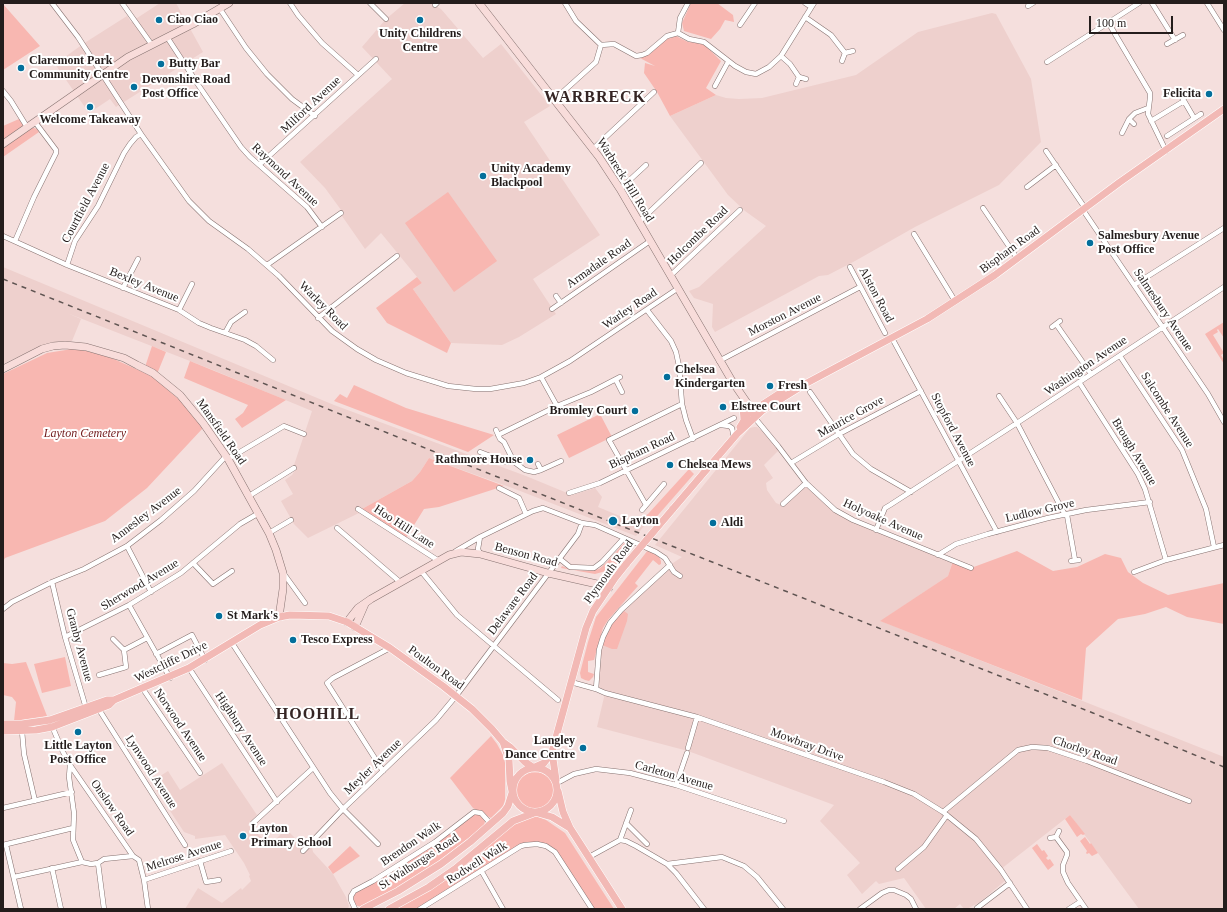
<!DOCTYPE html>
<html>
<head>
<meta charset="utf-8">
<style>
  body { margin:0 }
  #map { position:relative; width:1227px; height:912px; overflow:hidden; background:#f5dfdd; font-family:Georgia,serif }
  canvas { display:block }
  .frame { position:absolute; inset:0; border:4px solid #241d1c; pointer-events:none }
  .scale { position:absolute; left:1089px; top:16px; width:84px; height:18px; box-sizing:border-box; border:2px solid #241d1c; border-top:0; padding-left:5px; font-size:12px; line-height:14px; white-space:nowrap; color:#241d1c; -webkit-text-stroke:3px #fff; paint-order:stroke }
</style>
</head>
<body>
<div id="map">
<canvas width="1227" height="912"></canvas>
<div class="frame"></div>
<div class="scale">100 m</div>
</div>
<script>
const c = document.querySelector('canvas').getContext('2d');
c.lineJoin = 'round';
function paint(path, color) {
  c.fillStyle = color;
  c.fill(path, 'evenodd');
}
function shape(rows) {
  const path = new Path2D();
  for (const r of rows) {
    if (r.length === 3) {
      path.moveTo(r[0] + r[2], r[1]);
      path.arc(r[0], r[1], r[2], 0, 2 * Math.PI);
      continue;
    }
    path.moveTo(r[0], r[1]);
    for (let i = 2; i < r.length; i += 2) path.lineTo(r[i], r[i + 1]);
  }
  return path;
}
function trace(path, color, width, dash) {
  c.strokeStyle = color;
  c.lineWidth = width;
  c.lineCap = dash ? 'butt' : 'round';
  c.setLineDash(dash || []);
  c.stroke(path);
}
function write(font, color, halo, rows, align = 'center') {
  c.font = font + ' Georgia,serif';
  c.lineWidth = 4;
  c.setLineDash([]);
  c.textBaseline = 'middle';
  c.strokeStyle = halo;
  c.fillStyle = color;
  for (const [text, x, y, turn = 0] of rows) {
    c.save();
    c.translate(x, y);
    c.rotate((+turn || 0) * Math.PI / 180);
    c.textAlign = isNaN(turn) ? turn : align;
    if (halo) c.strokeText(text, 0, 0);
    c.fillText(text, 0, 0);
    c.restore();
  }
}
paint(shape([
  [160,3,176,3,203,52,116,107,110,99,89,113,55,64,86,42,127,16,131,22],
  [405,3,431,3,441,9,483,58,501,44,550,106,524,122,600,235,533,279,556,314,519,337,502,345,451,343,413,289,422,283,381,233,365,249,342,216,344,214,325,188,300,162,392,79,362,47,386,19],
  [992,13,996,14,1031,79,1041,142,999,185,915,227,855,261,828,275,819,276,715,332,712,327,713,304,694,298,689,291,699,287,766,226,745,211,728,195,670,116,716,95,726,98,739,99,762,98,856,75,918,32],
  [3,267,334,405,526,476,572,495,595,488,602,497,598,507,644,526,636,536,515,489,429,458,420,472,412,481,362,509,359,513,308,538,294,524,281,501,293,494,285,480,292,475,296,469,294,465,312,411,213,370,67,313,81,319,72,341,61,341,41,346,3,364],
  [754,427,757,427,773,440,780,449,764,465,773,478,766,483,767,490,776,503,781,505,806,483,824,501,851,519,953,561,948,576,881,621,1224,757,1224,909,1139,909,1070,815,1001,869,1007,879,980,902,967,909,964,909,960,904,954,909,926,909,904,878,879,884,876,881,862,894,847,875,860,863,820,821,834,805,688,751,597,727,605,693,596,689,597,657,610,623,670,565,682,557,655,545,750,428],
  [222,763,257,815,248,825,270,845,286,829,300,843,307,842,312,847,313,852,333,874,346,897,349,906,348,909,185,909,198,888,222,903,241,888,242,890,251,881,249,876,250,875,244,863,225,835,195,839,195,836,184,832,151,782,168,771,180,790]
]), '#eed0cd');
paint(shape([
  [691,3,717,3,733,15,734,22,725,20,720,29,711,39,684,31,682,23],
  [3,4,40,46,3,70],
  [676,36,688,42,700,43,707,47,721,61,706,88,716,95,670,116,657,92,644,73,645,63,655,66,640,58,650,54,662,41],
  [19,119,24,125,3,140,3,126],
  [26,128,34,128,37,129,39,132,3,157,3,144],
  [448,192,497,261,454,292,405,223],
  [417,277,422,283,413,289,451,343,447,353,387,323,376,308],
  [1224,322,1224,325,1223,326,1224,329,1224,338,1218,329,1217,330,1218,332,1213,335,1224,353,1221,355,1224,360,1224,364,1205,334],
  [152,346,166,352,157,374,145,367],
  [72,349,83,350,107,356,152,376,182,402,203,428,147,488,105,521,5,558,3,562,3,374,47,353],
  [190,361,212,370,286,400,242,428,235,419,243,413,248,405,184,378],
  [354,385,406,408,494,435,468,452,334,401,340,394,347,398],
  [600,414,612,437,569,458,557,435],
  [429,458,504,486,439,507,424,509,406,538,362,509,412,481,420,472],
  [689,469,694,474,652,522,643,517,648,514],
  [625,542,633,544,613,569,595,574,561,568,562,566,572,570,590,571,599,569,606,563],
  [648,550,659,557,661,561,661,564,659,565,653,560,635,583,638,586,608,620,603,628,594,660,588,661,588,672,594,674,593,677,589,681,585,680,581,678,580,673,588,642,596,617],
  [1017,551,1053,571,1077,567,1105,554,1121,558,1128,572,1143,583,1168,595,1224,583,1224,624,1187,617,1166,607,1145,614,1118,619,1086,648,1082,700,880,621,948,576,953,561,971,568],
  [624,611,628,614,627,621,617,649,612,649,602,645,611,625],
  [65,657,71,686,42,693,34,664],
  [26,662,47,716,14,721,16,702,12,697,3,695,3,663,12,664],
  [491,736,497,744,503,755,505,763,505,800,503,806,491,818,473,808,450,778],
  [535,791,19],
  [478,814,483,817,485,821,484,826,438,862,401,886,361,907,355,905,351,896,435,842,473,815],
  [533,815,546,820,565,833,614,909,592,909,560,859,546,846,525,845,419,909,389,909,429,887,510,823],
  [1070,815,1085,834,1083,835,1081,834,1077,837,1065,819],
  [1085,837,1090,844,1091,843,1098,853,1092,856,1089,853,1087,854,1086,853,1087,851,1080,841],
  [1037,844,1042,851,1044,850,1048,856,1046,858,1048,860,1050,859,1054,865,1048,870,1032,848],
  [350,846,360,856,333,874,328,867]
]), '#f8b7b1');
const street = shape([
  [52,3,78,37,141,134,189,201,209,221,248,249,279,276,332,331,357,349,376,360,406,373,448,386,476,389,490,389,524,383,541,377,570,361,677,289],
  [122,3,152,45],
  [290,3,298,15,322,43,358,75],
  [370,3,386,19],
  [805,3,811,7],
  [1152,3,1175,40],
  [1207,3,1224,30],
  [435,5,437,3],
  [1028,6,1033,3],
  [220,9,246,48,267,74,292,99,315,116],
  [805,17,831,35,845,53,853,51],
  [1108,22,1150,93,1150,98,1148,114,1166,151],
  [740,25,755,3],
  [678,33,680,18,688,3],
  [167,37,199,86,241,147,250,157,307,207,322,227],
  [1167,44,1183,35],
  [601,45,614,44,636,56,642,55,647,53,667,36,678,33,689,39,704,42,735,66,746,72,756,74,769,67,781,56,814,3],
  [781,56,790,64,799,77,806,79],
  [842,61,845,53],
  [1047,62,1139,3],
  [796,84,799,77],
  [715,86,728,62],
  [3,91,11,101,27,127],
  [1180,94,1194,118],
  [555,99,596,62,601,45,576,21,565,3],
  [1129,119,1134,124],
  [1151,121,1184,101],
  [1122,133,1129,119,1135,113,1148,108],
  [1167,136,1201,114],
  [593,149,654,92],
  [1046,151,1085,208],
  [259,165,376,59],
  [1027,187,1056,165],
  [620,189,646,165],
  [983,208,1017,258],
  [1083,210,1208,394,1224,422],
  [639,222,701,163],
  [914,234,955,301],
  [3,236,67,265,179,310,199,323,211,328,245,340,256,346,273,360],
  [15,241,34,197,56,153,56,150,35,122],
  [67,265,75,241,98,206,124,153,130,144,136,137,141,134],
  [267,265,341,213],
  [850,267,885,333],
  [670,276,740,210],
  [1134,285,1224,228],
  [123,288,138,259],
  [556,296,561,303],
  [552,309,650,241],
  [179,310,192,284],
  [647,310,671,341,676,352,679,366,682,404,686,420,693,439],
  [318,318,397,256],
  [1056,324,1091,374],
  [1052,327,1060,321],
  [225,333,231,322,245,312],
  [892,338,997,532],
  [1120,356,1182,450,1206,509,1214,547],
  [719,361,860,287],
  [541,377,557,406],
  [616,380,622,392],
  [1079,382,1138,474,1145,489,1166,560],
  [810,392,853,454,871,469,911,492],
  [999,396,1017,423,1065,515],
  [754,417,778,446,806,483,835,510,853,520,971,568],
  [721,425,729,426,732,428,733,433,733,438],
  [496,430,500,439,504,442,514,462,525,470,534,472,541,470,561,461],
  [498,435,557,406,591,392,620,377],
  [480,452,506,462,514,462],
  [228,459,284,426,304,434],
  [791,463,839,434,921,391],
  [538,464,541,470],
  [499,488,519,498,526,514],
  [569,493,600,483,734,418],
  [249,496,294,468],
  [783,504,806,483],
  [646,505,609,440,682,404],
  [358,509,439,561],
  [642,510,664,484],
  [1067,515,1075,560],
  [337,528,400,582],
  [876,530,885,508,890,505,1017,423,1224,287],
  [269,533,291,520],
  [480,537,478,549,480,554],
  [127,546,151,592],
  [456,551,480,537,533,511,543,508,582,523,595,525,656,552,665,558,674,572,680,576],
  [938,555,956,544,988,534,1048,518,1086,510,1150,502],
  [560,559,570,567,594,568,602,562,624,538],
  [1071,561,1079,560],
  [193,563,213,584,232,571],
  [421,571,457,615,558,700],
  [1134,572,1166,560,1224,545],
  [284,574,305,603],
  [52,582,65,637,86,708],
  [129,605,170,678],
  [3,609,12,602,52,582,84,569,127,546,161,520,194,491,226,456],
  [65,637,129,605,181,573,240,524,259,513],
  [232,643,330,793,343,809,378,844],
  [124,650,147,638],
  [156,654,192,635,205,660],
  [189,668,277,802],
  [99,675,126,667,124,650,113,639],
  [571,682,596,689,605,693,697,717,884,782,914,794,943,812,976,839,1001,870,1027,909],
  [143,689,200,773],
  [596,689,599,650,603,637,610,623,621,610,670,565],
  [98,708,185,845],
  [52,726,63,752,70,765,133,856,139,860,144,880,148,909],
  [22,731,24,754,35,801],
  [688,748,697,717],
  [70,765,69,777,74,813,73,840,82,862,91,864,98,863,104,859,133,856],
  [383,771,327,683,333,678,390,648],
  [557,783,574,774,596,769,630,773,676,785,784,821],
  [676,785,687,753],
  [3,808,72,792],
  [943,812,1018,750,1032,747,1048,748,1087,761,1189,801],
  [253,823,313,768],
  [626,823,647,844],
  [1056,837,1059,831],
  [1050,838,1056,837,1067,852,1067,855,1063,865,1063,872,1068,883,1086,909],
  [620,840,631,810],
  [3,845,73,828],
  [6,845,21,909],
  [303,851,343,809,436,720,456,696,578,534,582,523],
  [589,857,620,840,626,841,636,846,667,864,676,873,704,909],
  [200,861,206,882,219,880],
  [98,863,104,909],
  [667,864,722,857,744,866,757,877,783,909],
  [52,868,61,909],
  [898,869,924,847,947,815],
  [482,872,503,909],
  [14,877,82,862],
  [144,880,231,851],
  [977,908,1010,883],
  [355,909,351,900,351,896,354,891,373,881,435,842,474,812,481,813,491,824],
  [420,909,521,846,525,845,537,844,546,846,555,852,592,909],
  [860,909,882,893,889,890,894,890,906,895,911,899,916,909],
  [1069,909,1080,902]
]);
const secondary = shape([
  [479,3,599,157,620,189,732,381,752,410,754,417],
  [3,144,128,57,193,24,229,3],
  [3,369,42,349,53,346,65,345,86,347,124,358,137,365,153,373,180,395,203,423,228,459,269,533,276,550,283,573,283,589,279,617],
  [347,622,358,608,371,599,449,555,461,552,480,554,548,573,597,584,609,588],
  [355,627,365,604]
]);
const primary = shape([
  [743,406,744,420],
  [740,427,748,414,782,392],
  [672,510,737,434,763,410,805,384,927,319,995,275,1120,182,1224,109],
  [3,724,22,724,50,720,107,700,114,700],
  [3,731,36,730,52,727,109,705,114,700,189,668,260,625,279,617,290,615,329,616,347,622,390,648,443,686,472,709,492,729,503,742,509,760,510,781,512,791],
  [503,742,510,747,525,762,534,768],
  [535,767,544,763,552,752],
  [535,790,22],
  [556,780,552,752,586,628,593,611,615,578,627,563],
  [558,791,563,812,570,828,622,909],
  [538,813,552,817,570,828],
  [363,909,398,891,441,864,470,842,503,813,508,806,512,793],
  [389,909,429,887,455,869,513,821,534,813]
]);
trace(street, '#867270', 5.5);
trace(secondary, '#867270', 8);
trace(primary, '#fff', 8);
trace(street, '#fff', 4.5);
trace(secondary, '#f8dcda', 7);
trace(primary, '#f2b9b5', 7);
trace(shape([
  [3,279,475,468,1093,713,1224,767]
]), '#5f5452', 1.5, [5, 5]);
const primaryBridge = shape([
  [627,563,672,510]
]);
trace(primaryBridge, '#fff', 8, []);
trace(primaryBridge, '#f2b9b5', 7);
for (const [x, y, r, color] of [
  [159,20,4,"#036f9b"],
  [420,20,4,"#036f9b"],
  [161,64,4,"#036f9b"],
  [21,68,4,"#036f9b"],
  [134,87,4,"#036f9b"],
  [1209,94,4,"#036f9b"],
  [90,107,4,"#036f9b"],
  [483,176,4,"#036f9b"],
  [1090,243,4,"#036f9b"],
  [667,377,4,"#036f9b"],
  [770,386,4,"#036f9b"],
  [723,407,4,"#036f9b"],
  [635,411,4,"#036f9b"],
  [530,460,4,"#036f9b"],
  [670,465,4,"#036f9b"],
  [613,521,5,"#036f9b"],
  [713,523,4,"#036f9b"],
  [219,616,4,"#036f9b"],
  [293,640,4,"#036f9b"],
  [78,732,4,"#036f9b"],
  [583,748,4,"#036f9b"],
  [243,836,4,"#036f9b"]
]) {
  const dot = new Path2D();
  dot.arc(x, y, r, 0, 2 * Math.PI);
  c.fillStyle = color;
  c.fill(dot);
  trace(dot, '#fff', 1.5);
}
write('bold 12px', '#241d1c', '#fff', [
  ["Ciao Ciao",167,20],
  ["Unity Childrens",420,34,"center"],
  ["Centre",420,48,"center"],
  ["Claremont Park",29,61],
  ["Community Centre",29,75],
  ["Butty Bar",169,64],
  ["Devonshire Road",142,80],
  ["Post Office",142,94],
  ["Felicita",1201,94,"right"],
  ["Welcome Takeaway",90,120,"center"],
  ["Unity Academy",491,169],
  ["Blackpool",491,183],
  ["Salmesbury Avenue",1098,236],
  ["Post Office",1098,250],
  ["Chelsea",675,370],
  ["Kindergarten",675,384],
  ["Fresh",778,386],
  ["Elstree Court",731,407],
  ["Bromley Court",627,411,"right"],
  ["Rathmore House",522,460,"right"],
  ["Chelsea Mews",678,465],
  ["Layton",622,521],
  ["Aldi",721,523],
  ["St Mark's",227,616],
  ["Tesco Express",301,640],
  ["Langley",575,741,"right"],
  ["Dance Centre",575,755,"right"],
  ["Little Layton",78,746,"center"],
  ["Post Office",78,760,"center"],
  ["Layton",251,829],
  ["Primary School",251,843]
], 'left');
write('12px', '#241d1c', '#fff', [
  ["Milford Avenue",311,105,-43],
  ["Raymond Avenue",285,175,43],
  ["Warbreck Hill Road",625,180,58],
  ["Courtfield Avenue",86,203,-62],
  ["Holcombe Road",698,236,-44],
  ["Bispham Road",1010,250,-36],
  ["Armadale Road",599,264,-35],
  ["Bexley Avenue",144,285,22],
  ["Alston Road",876,295,62],
  ["Warley Road",323,306,45],
  ["Warley Road",630,309,-34],
  ["Salmesbury Avenue",1163,310,56],
  ["Morston Avenue",785,315,-27],
  ["Washington Avenue",1086,366,-34],
  ["Salcombe Avenue",1167,410,57],
  ["Maurice Grove",851,417,-29],
  ["Stopford Avenue",953,430,62],
  ["Mansfield Road",221,432,55],
  ["Bispham Road",642,451,-25],
  ["Brough Avenue",1134,452,59],
  ["Ludlow Grove",1040,511,-13],
  ["Annesley Avenue",146,515,-37],
  ["Holyoake Avenue",883,520,24],
  ["Hoo Hill Lane",404,527,33],
  ["Benson Road",526,555,15],
  ["Plymouth Road",609,572,-54],
  ["Sherwood Avenue",140,585,-31],
  ["Delaware Road",513,604,-53],
  ["Granby Avenue",79,645,75],
  ["Westcliffe Drive",171,662,-26],
  ["Poulton Road",436,668,36],
  ["Norwood Avenue",180,725,56],
  ["Highbury Avenue",241,729,57],
  ["Mowbray Drive",807,745,20],
  ["Chorley Road",1085,751,19],
  ["Meyler Avenue",373,767,-44],
  ["Lynwood Avenue",151,772,57],
  ["Carleton Avenue",674,776,16],
  ["Onslow Road",112,808,55],
  ["Brendon Walk",411,844,-34],
  ["Melrose Avenue",184,856,-18],
  ["St Walburgas Road",419,862,-33],
  ["Rodwell Walk",477,863,-32]
]);
write('italic 12px', '#71191a', '#fff', [
  ["Layton Cemetery",85,434]
]);
c.letterSpacing = '1px';
write('bold 16px', '#352524', '#fff', [
  ["WARBRECK",595,98],
  ["HOOHILL",318,715]
]);
c.letterSpacing = '0px';
</script>
</body>
</html>
